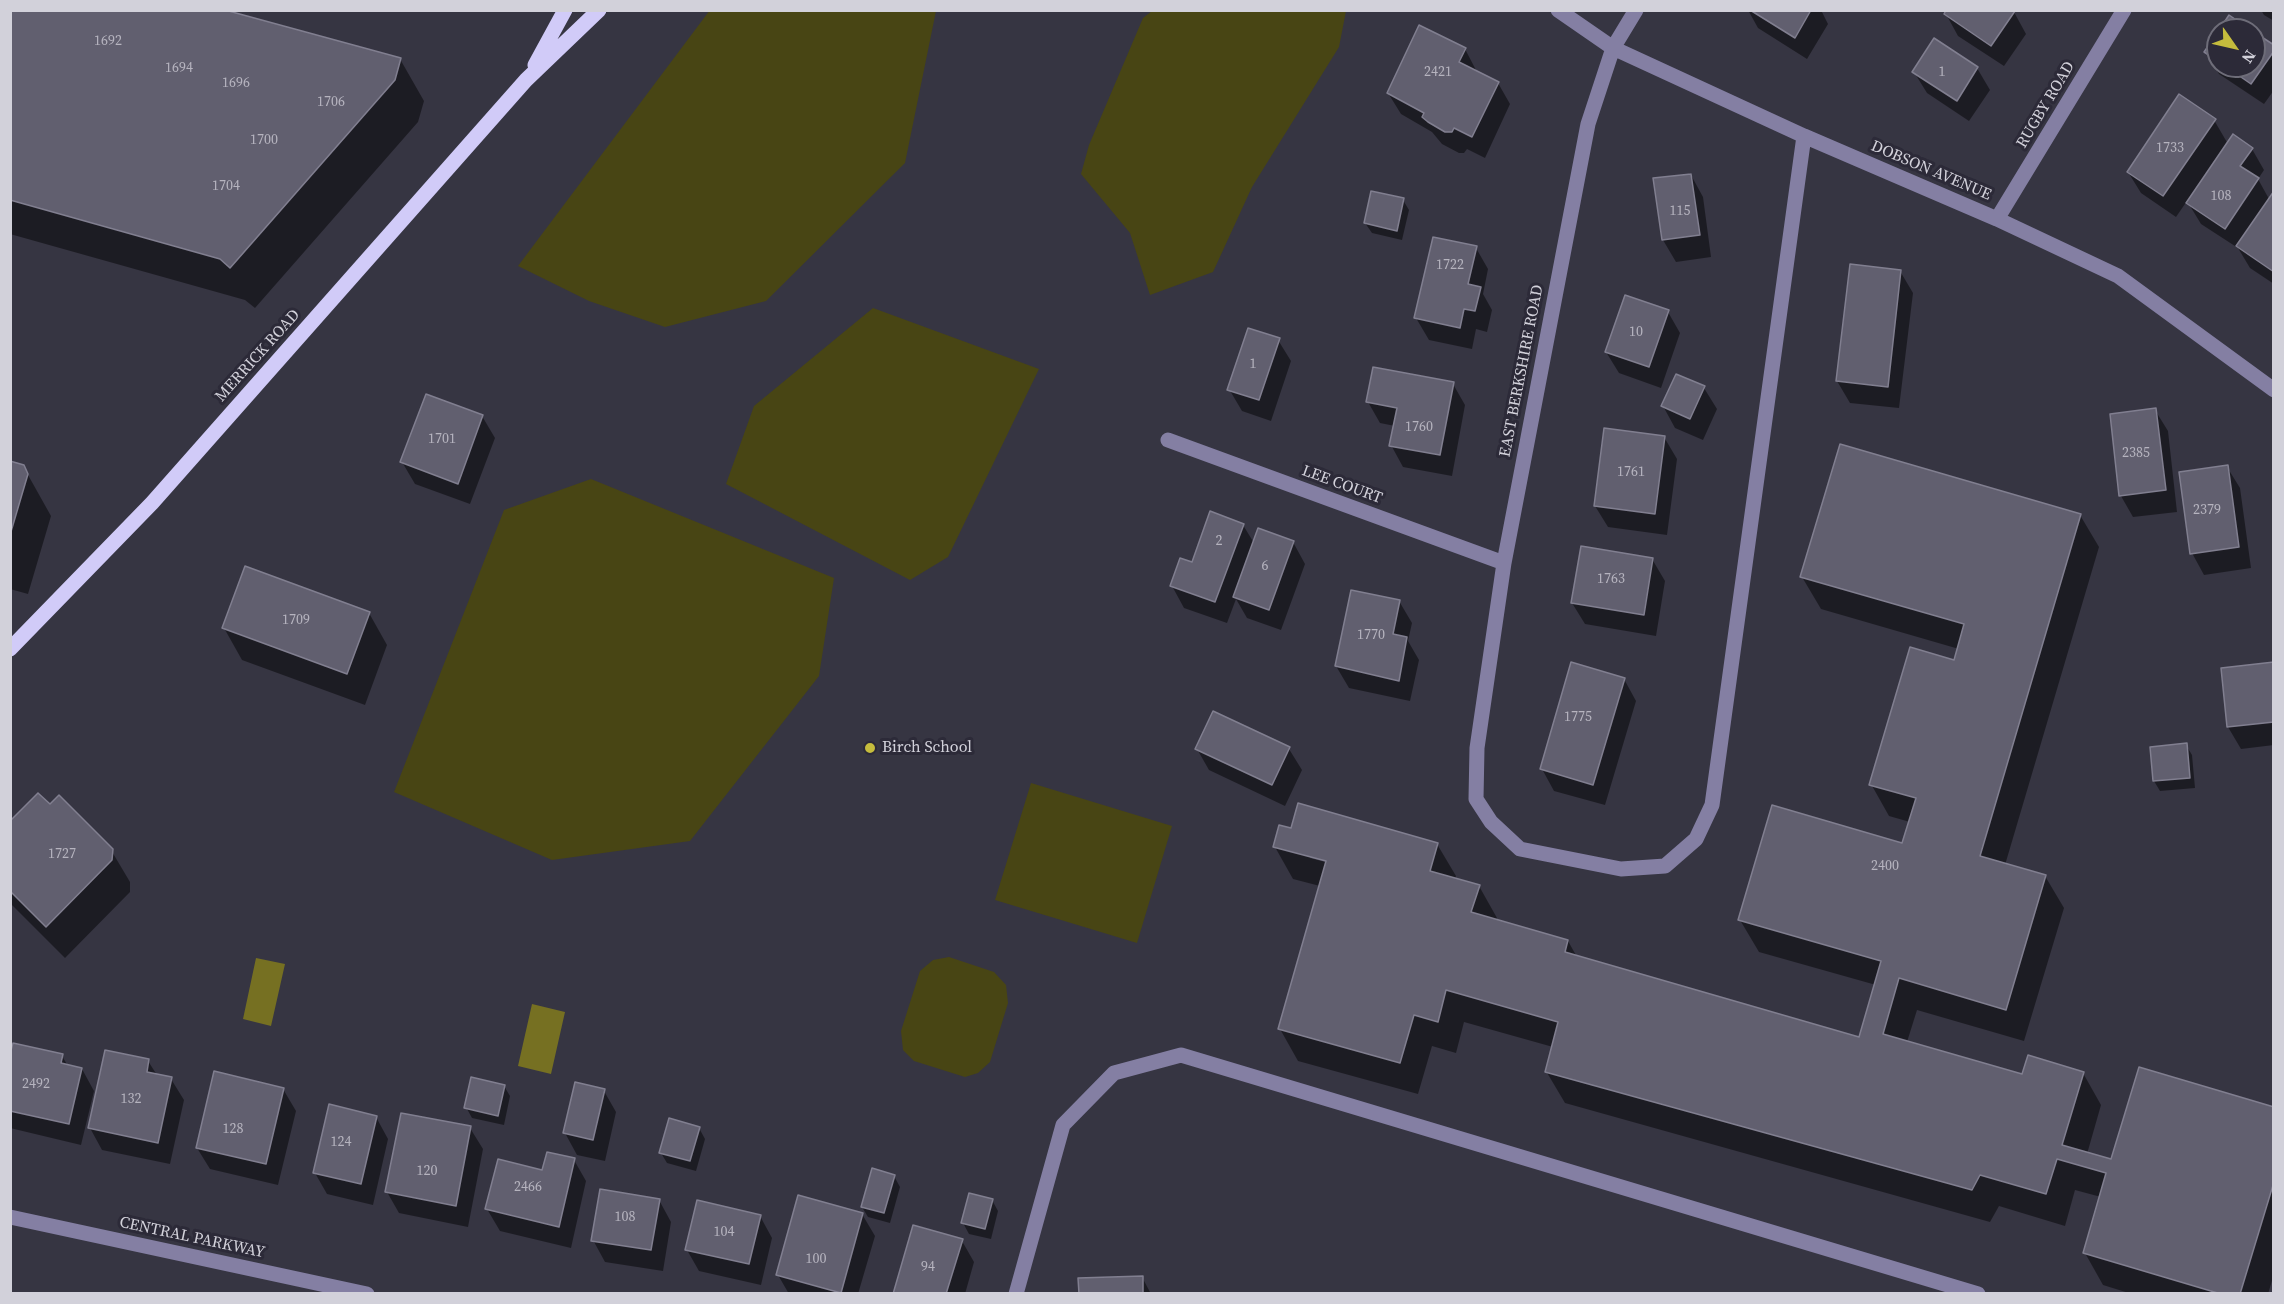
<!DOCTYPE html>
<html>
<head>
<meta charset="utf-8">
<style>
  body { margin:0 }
  #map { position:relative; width:2284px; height:1304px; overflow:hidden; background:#363542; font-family:"Source Serif 4",serif }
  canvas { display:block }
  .frame { position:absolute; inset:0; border:12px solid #d2d1da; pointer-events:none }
  .north { position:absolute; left:2206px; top:18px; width:60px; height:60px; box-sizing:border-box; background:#2c2a38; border:2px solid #6e6d79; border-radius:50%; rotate:124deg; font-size:16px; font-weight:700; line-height:24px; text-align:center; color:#d2d1da }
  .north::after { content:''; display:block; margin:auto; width:21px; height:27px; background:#c5bc3d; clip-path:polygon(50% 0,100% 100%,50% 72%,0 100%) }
</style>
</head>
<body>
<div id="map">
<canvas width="2284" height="1304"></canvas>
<div class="frame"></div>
<div class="north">N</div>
</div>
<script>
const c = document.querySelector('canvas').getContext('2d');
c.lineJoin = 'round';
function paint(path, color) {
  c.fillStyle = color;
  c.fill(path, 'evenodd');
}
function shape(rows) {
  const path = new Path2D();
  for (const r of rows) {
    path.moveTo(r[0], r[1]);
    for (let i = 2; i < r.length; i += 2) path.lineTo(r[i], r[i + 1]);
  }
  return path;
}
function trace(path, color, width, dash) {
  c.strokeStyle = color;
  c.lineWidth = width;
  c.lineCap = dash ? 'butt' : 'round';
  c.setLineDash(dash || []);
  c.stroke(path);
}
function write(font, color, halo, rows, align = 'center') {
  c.font = font + ' "Source Serif 4",serif';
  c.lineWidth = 6;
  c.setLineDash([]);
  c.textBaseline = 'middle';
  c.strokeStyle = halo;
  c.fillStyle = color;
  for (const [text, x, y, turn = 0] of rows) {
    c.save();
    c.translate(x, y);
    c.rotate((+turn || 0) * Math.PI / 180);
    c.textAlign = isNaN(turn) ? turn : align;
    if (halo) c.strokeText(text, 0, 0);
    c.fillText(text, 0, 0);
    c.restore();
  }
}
paint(shape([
  [710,10,936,11,905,163,766,301,665,327,589,301,518,266],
  [1152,11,1346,11,1339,47,1252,187,1213,272,1150,295,1130,233,1081,174,1089,145,1143,18],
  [873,308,1039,369,948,557,910,580,726,484,754,406],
  [591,479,834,578,819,676,690,841,552,860,394,792,504,510],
  [1031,783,1172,826,1137,943,995,900],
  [949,957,994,972,1006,985,1008,1003,990,1062,978,1073,965,1077,914,1061,903,1050,901,1031,920,971,933,960]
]), '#484514');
paint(shape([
  [256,958,285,964,271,1026,243,1019],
  [532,1004,565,1012,551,1074,518,1066]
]), '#767022');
paint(shape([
  [10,10,400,59,424,101,418,122,255,308,245,300,10,234],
  [1748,10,1821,10,1828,24,1807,59,1758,28],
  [2261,10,2274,10,2274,21,2264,15],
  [2014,12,2026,34,2004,66,1958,36,1946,14],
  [2254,34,2274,47,2274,90,2264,104,2219,74,2206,52,2218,35,2218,66,2254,66],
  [1465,49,1477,72,1498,83,1510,104,1485,158,1467,149,1464,153,1459,153,1442,144,1432,132,1401,114,1388,93],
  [1977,68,1990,90,1969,121,1927,93,1914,72],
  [2214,120,2228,144,2252,149,2264,170,2258,179,2269,199,2274,193,2274,284,2250,268,2238,248,2201,224,2187,201,2176,217,2141,193,2128,172],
  [1691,175,1703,197,1711,257,1676,262,1663,240,1655,180],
  [1403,200,1409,210,1402,240,1372,233,1365,223],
  [1476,248,1488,269,1483,294,1492,310,1487,332,1476,329,1472,349,1429,340,1416,318],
  [1900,271,1913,293,1899,408,1850,403,1837,381],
  [1668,312,1680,333,1661,388,1619,373,1606,352],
  [1278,340,1291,361,1271,421,1242,411,1229,389],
  [1453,384,1465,405,1452,476,1403,467,1391,445,1395,426,1380,423,1368,402],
  [1704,388,1717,409,1703,440,1675,428,1663,406],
  [2155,410,2168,431,2177,512,2133,517,2121,496],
  [482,416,495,438,470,504,415,484,402,462],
  [1664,437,1677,459,1667,535,1608,527,1595,506],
  [10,462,23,466,51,516,28,594,10,589],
  [2227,467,2240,488,2251,568,2204,575,2192,553],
  [2080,515,2099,547,2005,865,2045,876,2064,908,2024,1041,1917,1010,1907,1042,2023,1076,2083,1073,2101,1105,2087,1154,2112,1161,2274,1108,2274,1274,2268,1294,2132,1294,2103,1285,2085,1253,2101,1197,2075,1190,2065,1226,1999,1206,1990,1222,1565,1103,1546,1071,1553,1047,1464,1022,1456,1053,1432,1046,1418,1094,1298,1061,1280,1029,1320,886,1293,879,1275,847,1292,830,1437,844,1456,876,1455,879,1479,886,1497,918,1496,921,1568,941,1577,957,1860,1039,1876,985,1759,952,1740,920,1903,844,1910,822,1889,816,1871,784,1955,662,1959,649,1821,609,1802,577],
  [1310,855,1333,862,1333,864,1310,858],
  [1243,525,1254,543,1293,542,1305,564,1281,630,1247,618,1236,599,1227,623,1184,608,1172,586,1192,564],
  [1652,559,1665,581,1656,636,1585,624,1572,603],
  [1399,601,1412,623,1408,641,1419,660,1410,701,1349,688,1336,666],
  [369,613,387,645,365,705,242,660,224,628],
  [2274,664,2274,745,2241,749,2228,727,2222,670],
  [1624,679,1636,701,1605,805,1554,791,1542,769],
  [1214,713,1289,749,1302,770,1285,806,1209,770,1197,749],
  [2186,745,2192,755,2195,788,2160,791,2154,781,2151,749],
  [10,823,111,850,130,882,130,892,65,958,10,903],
  [62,1056,68,1066,82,1069,94,1091,81,1145,10,1128,10,1060],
  [148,1061,157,1075,171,1079,184,1100,170,1164,102,1150,90,1128],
  [504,1086,510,1096,504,1125,472,1118,466,1107],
  [283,1089,296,1111,278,1185,210,1169,197,1148],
  [604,1091,616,1112,605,1161,577,1155,565,1133],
  [376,1117,388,1139,373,1205,327,1194,315,1173],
  [470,1128,483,1149,468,1227,399,1213,387,1192],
  [699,1128,705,1139,696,1171,667,1163,661,1153],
  [574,1160,586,1181,571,1248,500,1231,487,1209,543,1172],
  [894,1176,900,1187,890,1223,868,1217,862,1207],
  [659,1200,671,1222,663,1271,605,1262,593,1240],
  [992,1200,998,1211,991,1239,969,1234,963,1223],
  [862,1214,875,1236,858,1294,789,1294,778,1275],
  [760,1216,772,1238,761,1285,699,1271,687,1250],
  [962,1241,974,1262,965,1294,894,1294],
  [1142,1277,1151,1294,1080,1294]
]), '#0007');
const building = shape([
  [10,10,225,10,401,58,395,80,230,268,220,259,10,200,10,10],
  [1750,10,1811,10,1795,38,1750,10],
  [1946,10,2014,10,2015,11,1991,46,1944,14,1946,10],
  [2229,15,2251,30,2219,30,2229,15],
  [1419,25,1466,48,1459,62,1499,82,1472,137,1454,128,1452,132,1445,132,1428,122,1422,117,1424,113,1387,93,1419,25],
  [2218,32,2218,61,2204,52,2218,32],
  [2254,32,2274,45,2274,51,2251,84,2225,66,2254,66,2254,32],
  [1934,38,1978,67,1957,101,1912,72,1934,38],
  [2179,94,2216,119,2163,196,2127,172,2179,94],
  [2233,134,2253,148,2240,166,2259,178,2225,229,2186,203,2233,134],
  [1691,174,1700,235,1662,240,1653,178,1691,174],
  [1371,191,1404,198,1397,231,1364,223,1371,191],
  [2274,191,2274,272,2236,246,2274,191],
  [1433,237,1477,246,1468,284,1481,287,1475,311,1464,309,1460,328,1414,318,1433,237],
  [1850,264,1901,270,1888,387,1836,381,1850,264],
  [1625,295,1669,310,1649,367,1605,352,1625,295],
  [1248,328,1280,338,1259,400,1227,390,1248,328],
  [1373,367,1454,382,1440,455,1389,446,1397,408,1366,402,1373,367],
  [1676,374,1705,386,1690,419,1661,406,1676,374],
  [426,394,483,415,458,484,400,462,426,394],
  [2156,408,2166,490,2119,496,2110,414,2156,408],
  [1604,428,1665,436,1655,514,1594,506,1604,428],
  [1840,444,2081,514,1980,856,2046,875,2006,1010,1899,978,1883,1034,2022,1074,2028,1055,2084,1072,2062,1145,2111,1159,2139,1067,2274,1107,2274,1182,2240,1294,2221,1294,2083,1253,2106,1173,2057,1159,2046,1194,1980,1175,1972,1190,1545,1072,1558,1022,1446,990,1438,1022,1414,1015,1400,1063,1278,1029,1326,861,1273,847,1279,825,1291,828,1298,803,1438,843,1430,871,1480,885,1471,912,1568,940,1565,952,1859,1037,1881,961,1738,920,1772,805,1902,843,1916,798,1869,785,1910,647,1954,660,1964,624,1800,577,1840,444],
  [10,461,24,465,28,474,10,535,10,461],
  [2228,465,2239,547,2190,554,2179,472,2228,465],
  [1210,511,1244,524,1215,602,1170,586,1180,558,1192,562,1210,511],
  [1258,528,1294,541,1269,610,1233,597,1258,528],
  [1581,546,1653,558,1644,615,1571,603,1581,546],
  [245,566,370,612,347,674,222,628,245,566],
  [1351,590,1400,600,1393,634,1407,637,1399,681,1335,666,1351,590],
  [1571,662,1625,678,1593,785,1540,769,1571,662],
  [2274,662,2274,722,2227,727,2221,668,2274,662],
  [1213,711,1290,747,1272,785,1195,749,1213,711],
  [2187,743,2190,778,2153,781,2150,747,2187,743],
  [38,793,50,804,59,795,113,849,112,860,46,927,10,891,10,821,38,793],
  [13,1043,63,1054,61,1063,82,1068,69,1124,10,1111,10,1054,13,1043],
  [105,1050,149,1059,147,1072,172,1077,158,1143,88,1128,105,1050],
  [214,1071,284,1088,266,1164,196,1148,214,1071],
  [471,1077,505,1085,498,1116,464,1108,471,1077],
  [575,1082,605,1089,593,1140,563,1133,575,1082],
  [329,1104,377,1116,361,1184,313,1173,329,1104],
  [401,1113,471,1126,456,1206,385,1192,401,1113],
  [669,1118,700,1127,690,1161,659,1153,669,1118],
  [547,1152,575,1158,559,1227,485,1209,498,1159,542,1170,547,1152],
  [872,1168,895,1175,884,1213,861,1207,872,1168],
  [600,1189,660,1199,651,1250,591,1241,600,1189],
  [969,1193,993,1199,985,1229,961,1223,969,1193],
  [798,1195,863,1213,841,1293,776,1275,798,1195],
  [697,1200,761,1215,749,1264,685,1250,697,1200],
  [913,1225,963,1239,946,1294,893,1294,913,1225],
  [1143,1276,1143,1294,1079,1294,1078,1278,1143,1276]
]);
paint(building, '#615f6f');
trace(building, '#817f90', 1.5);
trace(shape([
  [1558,10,1613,48,1804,136,1997,219,2118,276,2274,390],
  [1636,10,1613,48,1588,124,1504,563,1477,748,1476,799,1491,822,1520,849,1621,869,1665,866,1696,839,1712,805,1804,136],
  [1997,219,2124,10],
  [1168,440,1504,563],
  [10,1217,367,1294],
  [1016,1294,1063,1125,1114,1073,1181,1055,1978,1294]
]), '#847fa3', 15);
trace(shape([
  [535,65,565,10],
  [10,649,152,503,526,80,599,10]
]), '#d1cbf8', 15);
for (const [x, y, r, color] of [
  [870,748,6,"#c5bc3d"]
]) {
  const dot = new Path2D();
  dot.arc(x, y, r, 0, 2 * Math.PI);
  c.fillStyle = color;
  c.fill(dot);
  trace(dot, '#2c2a38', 2);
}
write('14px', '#b6b4bf', null, [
  ["1692",108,41],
  ["1694",179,68],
  ["2421",1438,72],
  ["1",1942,72],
  ["1696",236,83],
  ["1706",331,102],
  ["1700",264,140],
  ["1733",2170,148],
  ["1704",226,186],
  ["108",2221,196],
  ["115",1680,211],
  ["1722",1450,265],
  ["10",1636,332],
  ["1",1253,364],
  ["1760",1419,427],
  ["1701",442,439],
  ["2385",2136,453],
  ["1761",1631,472],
  ["2379",2207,510],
  ["2",1219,541],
  ["6",1265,566],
  ["1763",1611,579],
  ["1709",296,620],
  ["1770",1371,635],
  ["1775",1578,717],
  ["1727",62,854],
  ["2400",1885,866],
  ["2492",36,1084],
  ["132",131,1099],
  ["128",233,1129],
  ["124",341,1142],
  ["120",427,1171],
  ["2466",528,1187],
  ["108",625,1217],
  ["104",724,1232],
  ["100",816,1259],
  ["94",928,1267]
]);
write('16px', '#d2d1da', '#2c2a38', [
  ["RUGBY ROAD",2046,105,-59],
  ["DOBSON AVENUE",1931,171,23],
  ["MERRICK ROAD",258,356,-48],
  ["EAST BERKSHIRE ROAD",1522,371,-79],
  ["LEE COURT",1342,485,20],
  ["CENTRAL PARKWAY",192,1238,12]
]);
write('16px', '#d2d1da', '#2c2a38', [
  ["Birch School",882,748]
], 'left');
</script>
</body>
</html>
